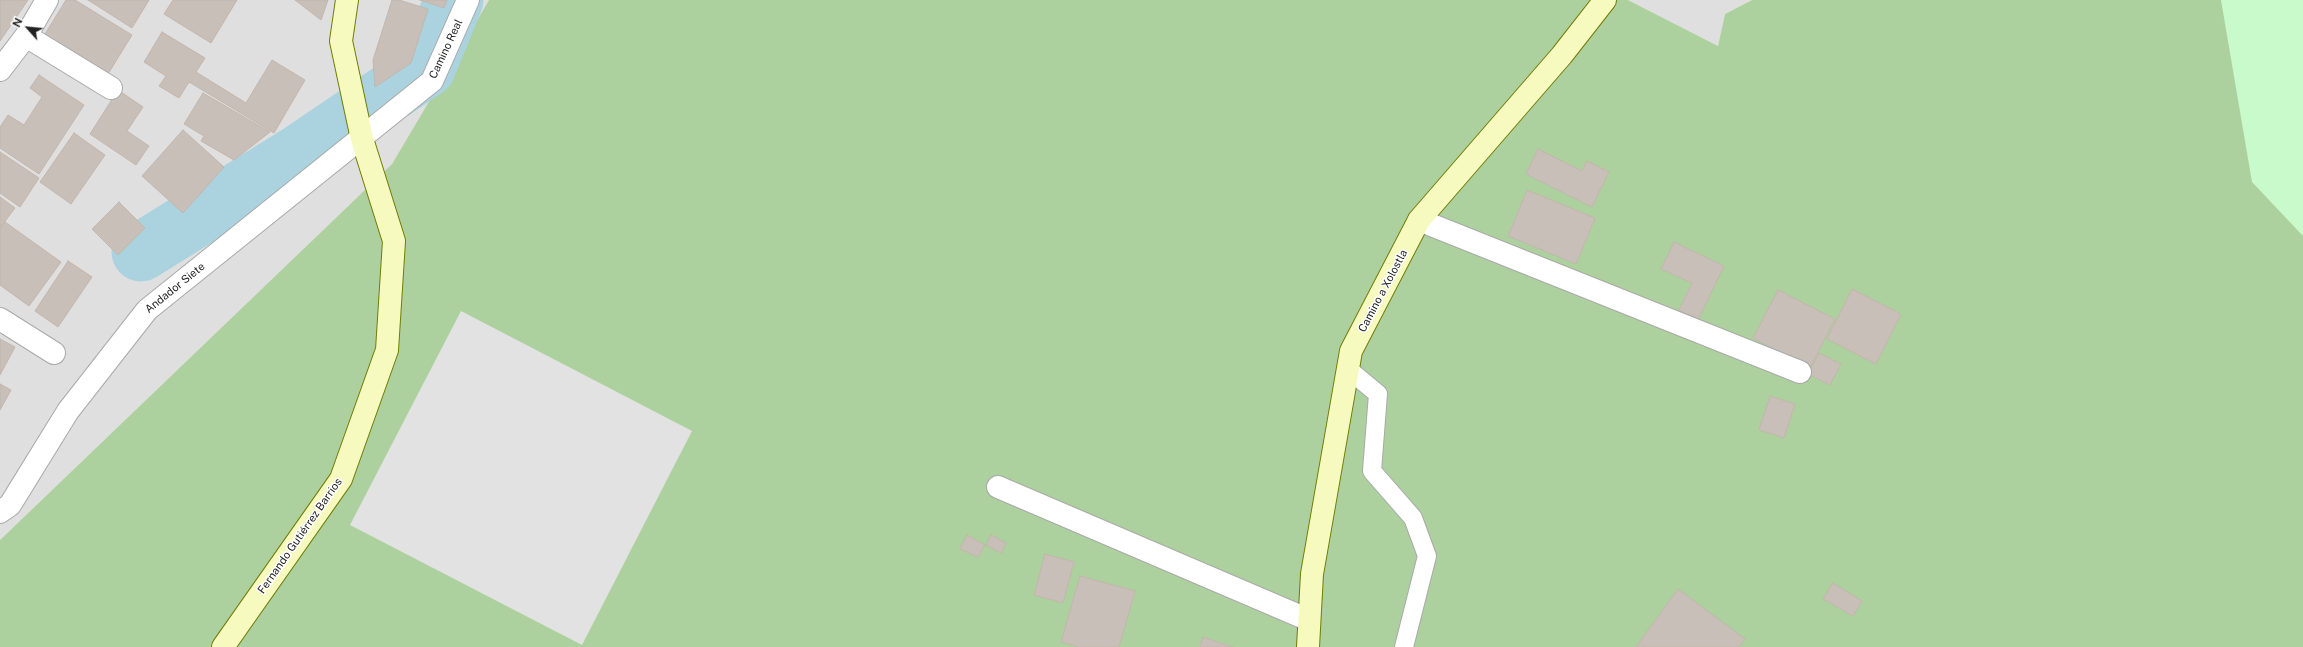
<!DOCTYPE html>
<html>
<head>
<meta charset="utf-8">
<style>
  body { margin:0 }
  #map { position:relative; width:2303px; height:647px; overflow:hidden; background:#f2efe9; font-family:"Public Sans",sans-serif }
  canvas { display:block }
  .north { position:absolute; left:8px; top:8px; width:40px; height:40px; -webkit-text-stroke:3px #fff; paint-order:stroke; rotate:297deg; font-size:11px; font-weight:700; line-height:16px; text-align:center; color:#222 }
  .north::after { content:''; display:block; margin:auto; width:14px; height:18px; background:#222; clip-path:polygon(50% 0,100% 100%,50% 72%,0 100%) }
</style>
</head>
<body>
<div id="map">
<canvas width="2303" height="647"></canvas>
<div class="north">N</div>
</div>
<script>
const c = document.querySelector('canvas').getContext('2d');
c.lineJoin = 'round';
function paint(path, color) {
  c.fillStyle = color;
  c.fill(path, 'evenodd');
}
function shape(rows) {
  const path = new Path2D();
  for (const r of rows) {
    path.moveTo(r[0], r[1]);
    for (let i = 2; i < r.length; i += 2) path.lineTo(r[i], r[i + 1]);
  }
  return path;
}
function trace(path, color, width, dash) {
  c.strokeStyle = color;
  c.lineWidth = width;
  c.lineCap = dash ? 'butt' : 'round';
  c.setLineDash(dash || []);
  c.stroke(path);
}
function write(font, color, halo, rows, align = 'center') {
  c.font = font + ' "Public Sans",sans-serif';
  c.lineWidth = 3;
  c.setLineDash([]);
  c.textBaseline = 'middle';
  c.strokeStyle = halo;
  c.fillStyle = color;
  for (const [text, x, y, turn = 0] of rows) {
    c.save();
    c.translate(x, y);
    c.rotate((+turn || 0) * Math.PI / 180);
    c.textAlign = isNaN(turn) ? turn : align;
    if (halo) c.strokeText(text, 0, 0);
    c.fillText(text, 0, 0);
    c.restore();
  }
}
paint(shape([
  [0,0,489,0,392,164,0,540],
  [1628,0,1752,0,1725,14,1718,46]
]), '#e0dfdf');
paint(shape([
  [489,0,1628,0,1718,46,1725,14,1752,0,2303,0,2303,647,0,647,0,540,392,164]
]), '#add19e');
paint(shape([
  [2221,0,2303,0,2303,236,2252,182]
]), '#c8facc');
paint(shape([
  [461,311,692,431,582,645,350,525]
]), '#e2e2e2');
trace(shape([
  [141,252,302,152,426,68,454,0]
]), '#aad3df', 59);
const building = shape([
  [0,0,28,0,0,41,0,0],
  [66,0,75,0,132,35,108,74,45,34,66,0],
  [88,0,149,0,132,28,88,0],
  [173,0,237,0,211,43,164,14,173,0],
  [295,0,328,0,321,20,295,0],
  [392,0,399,0,428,9,411,63,375,87,373,60,392,0],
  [420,0,447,0,444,8,420,0],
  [162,32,205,58,196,72,246,103,272,60,305,80,274,133,189,82,179,98,159,86,166,76,144,62,162,32],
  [39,75,84,105,39,174,0,148,0,127,8,115,24,125,42,97,30,88,39,75],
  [118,90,143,107,127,131,149,146,136,165,90,134,118,90],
  [203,93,270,132,234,160,201,141,204,136,184,124,203,93],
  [183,130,224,167,183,213,142,176,183,130],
  [74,133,105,155,71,204,40,182,74,133],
  [1538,149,1582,171,1587,161,1609,172,1592,207,1526,174,1538,149],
  [0,152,39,178,20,207,0,193,0,152],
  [1527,190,1595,218,1576,264,1508,236,1527,190],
  [0,197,15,208,0,228,0,197],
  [119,202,145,228,118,255,92,229,119,202],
  [5,222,61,262,29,306,0,285,0,228,5,222],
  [1674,242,1724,266,1698,320,1679,310,1692,283,1661,269,1674,242],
  [68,261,92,277,58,327,35,311,68,261],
  [1852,289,1901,314,1876,364,1827,339,1852,289],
  [1778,290,1835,319,1810,368,1753,338,1778,290],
  [0,339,15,347,0,375,0,339],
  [1819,353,1841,364,1830,385,1808,374,1819,353],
  [0,384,11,390,0,410,0,384],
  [1770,396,1795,404,1784,438,1759,430,1770,396],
  [967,535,985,545,978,557,960,549,967,535],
  [991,535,1006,543,1001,553,986,545,991,535],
  [1045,554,1074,562,1063,603,1034,595,1045,554],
  [1080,576,1135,591,1119,647,1079,647,1061,642,1080,576],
  [1833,583,1862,601,1853,616,1823,599,1833,583],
  [1678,589,1745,639,1739,647,1636,647,1678,589],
  [1203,637,1233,647,1200,647,1203,637]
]);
paint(building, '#c7bfb8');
trace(building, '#c4b6ab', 1);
const lane = shape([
  [1348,369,1378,394,1372,471,1413,518,1427,556,1404,647]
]);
const street = shape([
  [26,36,111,88],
  [0,70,26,36,47,0],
  [1419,220,1800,372],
  [0,319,54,353],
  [998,487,1309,620],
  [0,512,10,505,68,411,147,310,432,81,468,0]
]);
const secondary = shape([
  [223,647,341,479,387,350,394,241,362,139,341,41,347,0],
  [1308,647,1312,574,1351,351,1419,220,1562,55,1605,0]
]);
trace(lane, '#a9a9a9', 20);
trace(street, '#a9a9a9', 24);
trace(secondary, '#707d05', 24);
trace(lane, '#fff', 18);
trace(street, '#fff', 22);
trace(secondary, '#f7fabf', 22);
write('11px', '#222', '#fff', [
  ["Camino Real",446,49,-65],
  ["Andador Siete",175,288,-39],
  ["Camino a Xolostla",1383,291,-62],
  ["Fernando Gutiérrez Barrios",300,536,-55]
]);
</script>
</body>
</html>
